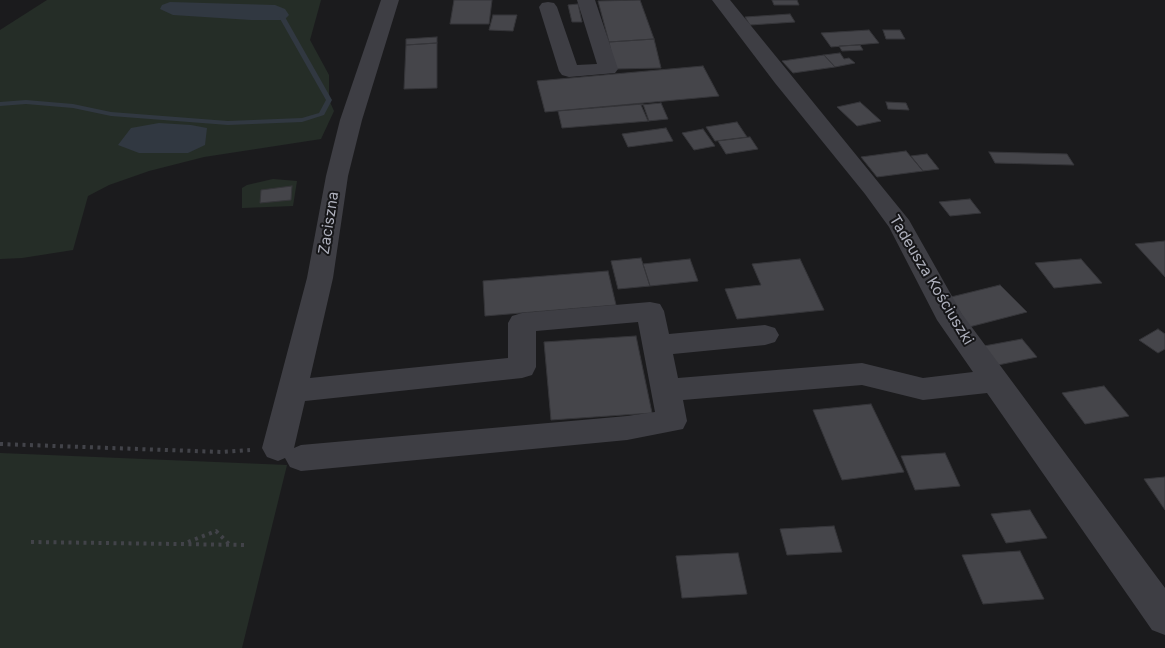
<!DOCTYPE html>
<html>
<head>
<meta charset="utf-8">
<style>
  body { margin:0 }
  canvas { display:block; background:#1b1b1d }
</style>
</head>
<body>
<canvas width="1165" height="648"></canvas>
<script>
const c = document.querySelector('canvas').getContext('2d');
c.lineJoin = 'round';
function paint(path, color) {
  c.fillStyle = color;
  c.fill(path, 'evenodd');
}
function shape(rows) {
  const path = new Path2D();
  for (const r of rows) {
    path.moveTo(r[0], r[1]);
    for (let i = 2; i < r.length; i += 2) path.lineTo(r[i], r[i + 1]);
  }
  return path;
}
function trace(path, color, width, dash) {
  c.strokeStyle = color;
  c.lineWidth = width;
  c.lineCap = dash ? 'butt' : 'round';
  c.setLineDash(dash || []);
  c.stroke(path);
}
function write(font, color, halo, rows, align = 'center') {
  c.font = font + ' Inter,sans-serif';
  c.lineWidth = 4;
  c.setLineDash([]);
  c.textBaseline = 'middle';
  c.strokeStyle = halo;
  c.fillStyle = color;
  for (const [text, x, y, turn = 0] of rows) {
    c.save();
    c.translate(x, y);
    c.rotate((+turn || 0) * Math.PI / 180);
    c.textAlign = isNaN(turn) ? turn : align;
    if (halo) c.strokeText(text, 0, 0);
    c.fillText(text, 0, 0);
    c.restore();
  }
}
paint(shape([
  [47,0,321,0,310,40,329,75,329,100,334,111,321,139,204,157,149,171,109,185,88,196,73,250,22,258,0,259,0,30],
  [273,179,297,181,293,206,242,208,242,188,247,185],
  [0,453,287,465,242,648,0,648]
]), '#252d27');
paint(shape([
  [170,2,275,5,285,9,289,15,284,20,251,20,173,15,160,9,162,5],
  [159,123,191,125,207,128,205,145,188,153,139,153,118,145,131,128]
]), '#313841');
paint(shape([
  [282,15,285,17,332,100,324,115,302,122,228,125,111,116,73,108,26,104,0,106,0,102,26,100,73,104,111,112,228,121,302,118,319,113,326,100,279,17,282,15]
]), '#313841');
const building = shape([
  [454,0,492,0,489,24,450,24,454,0],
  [640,0,654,39,609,42,598,1,640,0],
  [772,0,797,0,799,5,774,5,772,0],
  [578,4,582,22,572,22,568,5,578,4],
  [790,14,795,22,750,25,745,17,790,14],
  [493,15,517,15,513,31,489,30,493,15],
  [869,30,879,43,831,47,821,33,869,30],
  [883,30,900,30,905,39,886,39,883,30],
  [437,37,437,43,406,45,406,39,437,37],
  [654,39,661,68,615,69,609,42,654,39],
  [437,43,437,88,404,89,406,45,437,43],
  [860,45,863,50,842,51,839,46,860,45],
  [840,53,844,59,849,58,855,63,835,67,824,55,840,53],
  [824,55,835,67,793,73,782,61,824,55],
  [703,66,719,96,545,112,537,81,703,66],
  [860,102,881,121,857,126,837,107,860,102],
  [886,102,906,103,909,110,888,109,886,102],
  [661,103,668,119,648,121,641,105,661,103],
  [643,104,649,121,562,128,558,111,643,104],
  [737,122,747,137,715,141,706,127,737,122],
  [666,128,673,141,628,147,622,134,666,128],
  [703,129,715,146,694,150,682,133,703,129],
  [750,137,758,149,726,154,718,141,750,137],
  [906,151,923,171,877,177,861,157,906,151],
  [989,152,1067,154,1074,165,995,163,989,152],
  [927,154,939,169,923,171,911,156,927,154],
  [292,186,291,200,260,203,261,190,292,186],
  [970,199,981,213,950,216,939,202,970,199],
  [1165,241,1165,277,1135,244,1165,241],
  [641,258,650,286,618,289,611,261,641,258],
  [690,259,698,281,650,286,643,264,690,259],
  [800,259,824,310,737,319,725,289,761,285,752,264,800,259],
  [1081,259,1102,283,1054,288,1035,263,1081,259],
  [608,271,616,305,485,316,483,281,608,271],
  [1000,285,1027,312,969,327,951,297,1000,285],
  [1158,329,1165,334,1165,349,1158,353,1139,340,1158,329],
  [636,336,652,413,551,420,544,342,636,336],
  [1022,339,1037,357,998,365,984,346,1022,339],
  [1104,386,1129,416,1085,424,1062,393,1104,386],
  [871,404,904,472,842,480,813,410,871,404],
  [945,453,960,486,915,490,901,456,945,453],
  [1165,477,1165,510,1144,479,1165,477],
  [1030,510,1047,538,1006,543,991,514,1030,510],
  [834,526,842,552,787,555,780,529,834,526],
  [1020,551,1044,599,983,604,962,555,1020,551],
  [738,553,747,594,682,598,676,556,738,553]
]);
paint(building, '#45454a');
trace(building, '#353539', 1);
trace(shape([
  [0,444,222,452,250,450],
  [31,542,248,545],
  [188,542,216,531,229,544]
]), '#424349', 4, [3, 4.5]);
paint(shape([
  [381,0,399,0,362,120,348,176,333,278,310,378,508,358,508,323,512,316,522,313,650,302,660,304,664,311,669,334,765,325,775,328,779,335,775,342,765,345,673,354,678,378,862,363,923,378,973,372,937,320,889,227,865,194,775,83,712,0,730,0,909,220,962,314,1165,588,1165,635,1152,630,987,393,923,400,862,385,683,400,687,421,683,429,627,440,301,471,290,467,285,458,278,461,267,457,262,448,307,278,326,176,340,120,381,0],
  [638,322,655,412,627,416,301,445,294,448,305,401,522,378,532,375,536,367,536,331,638,322],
  [577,0,595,0,618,69,615,73,569,77,562,75,559,71,539,7,542,3,548,2,554,3,557,7,577,65,597,64,577,0]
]), '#3e3e44');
write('15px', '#aeb0bc', '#161618', [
  ["Zaciszna",329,223,-81],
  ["Tadeusza Kościuszki",931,280,59]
]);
</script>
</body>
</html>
